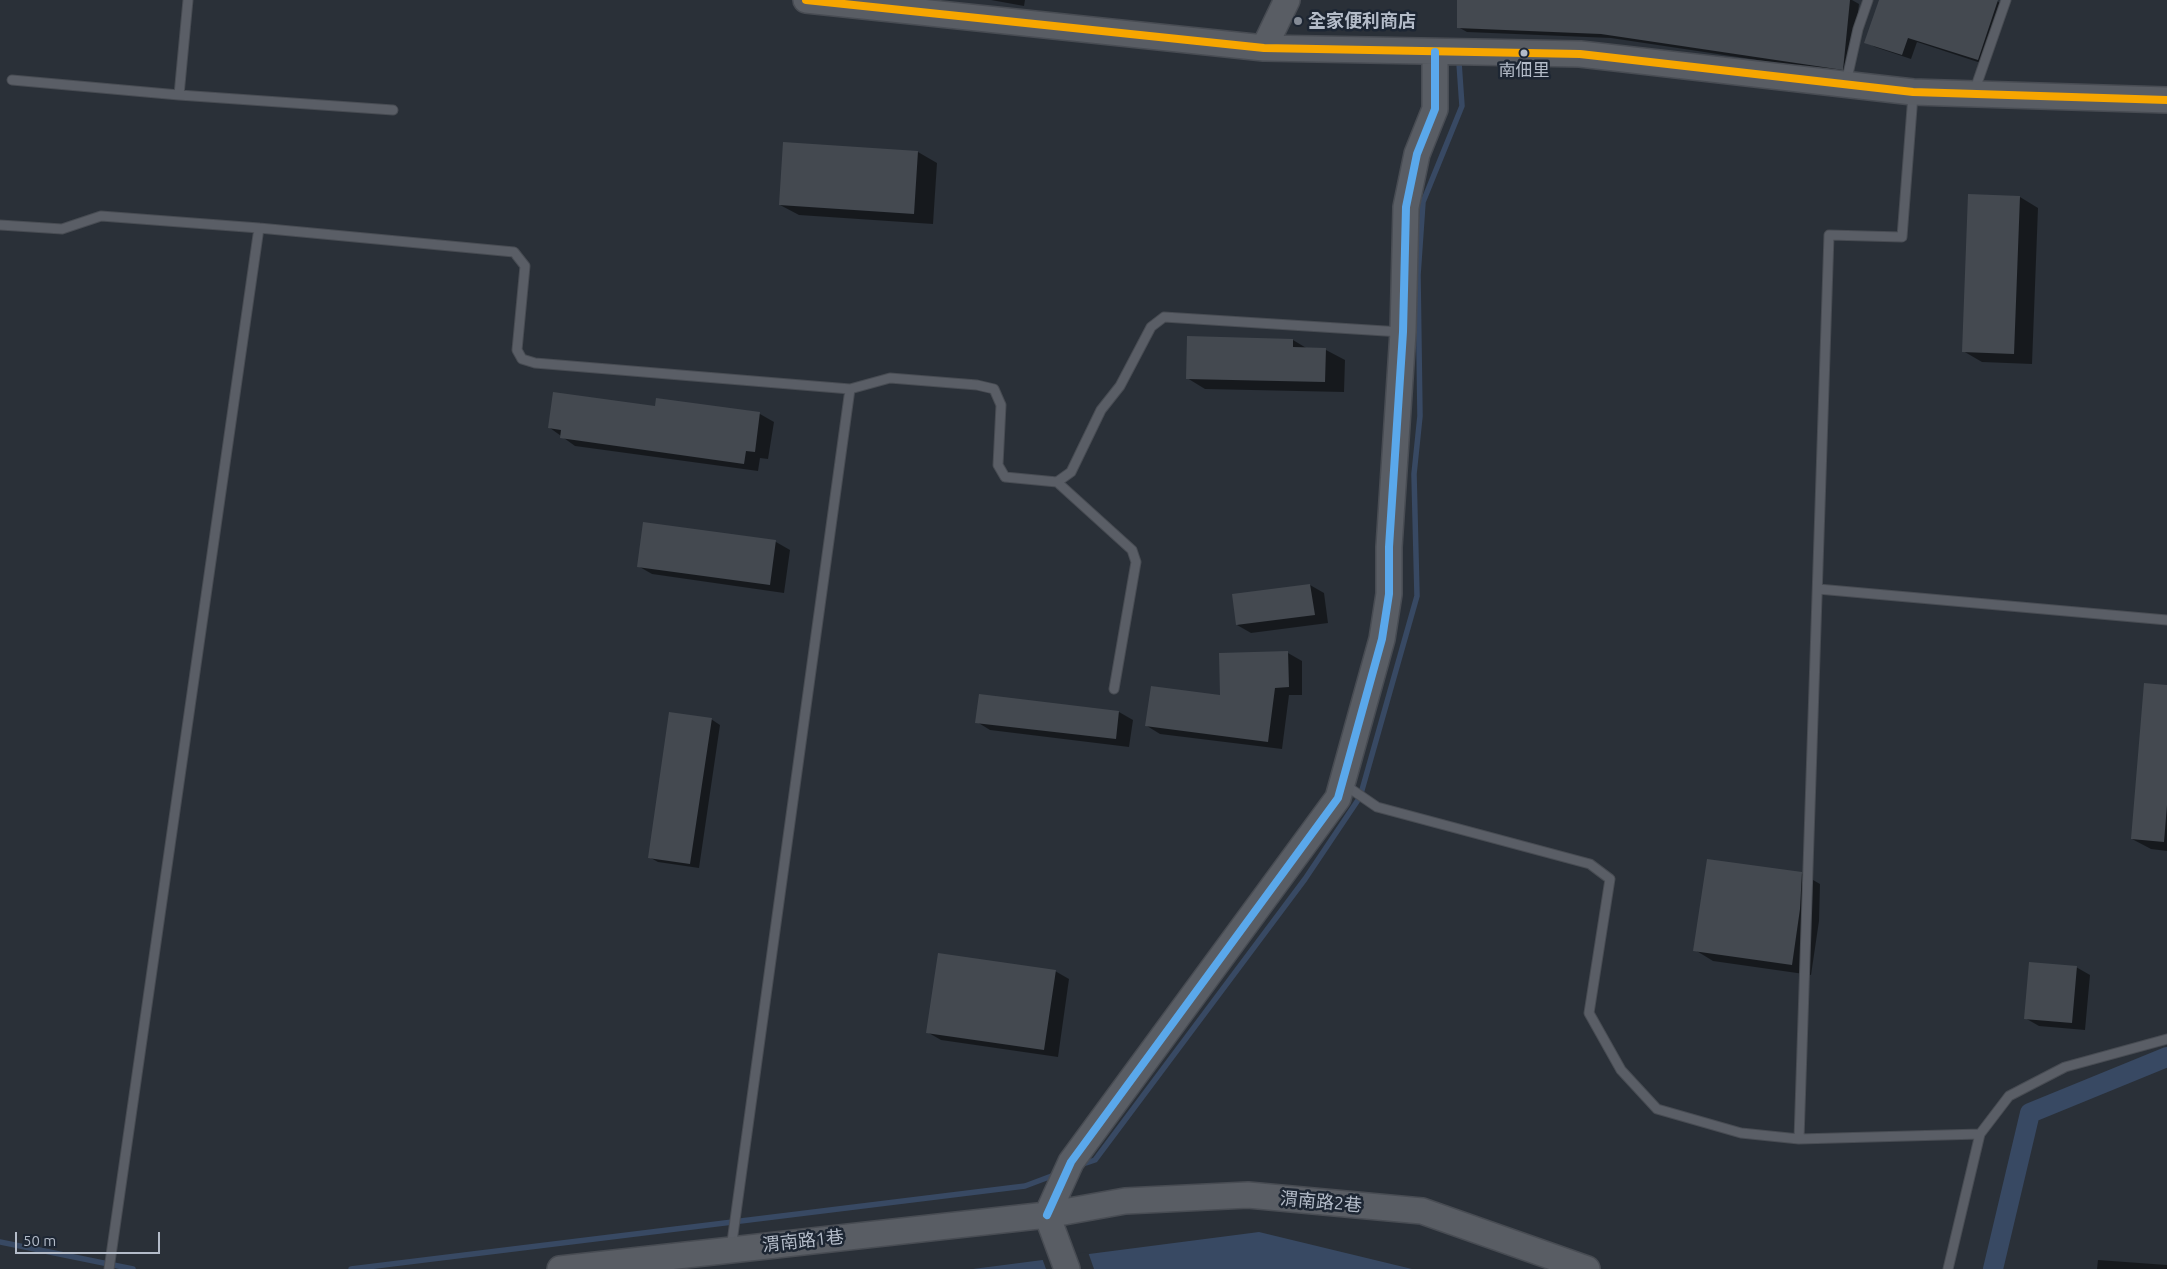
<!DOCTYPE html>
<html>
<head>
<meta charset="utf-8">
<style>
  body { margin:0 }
  #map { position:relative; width:2167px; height:1269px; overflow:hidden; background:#2a3038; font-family:Ubuntu,sans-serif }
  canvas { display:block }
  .scale { position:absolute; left:15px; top:1232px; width:145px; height:22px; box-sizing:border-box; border:2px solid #b4bcc9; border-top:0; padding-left:6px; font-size:15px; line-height:18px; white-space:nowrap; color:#b4bcc9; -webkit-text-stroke:4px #1d2633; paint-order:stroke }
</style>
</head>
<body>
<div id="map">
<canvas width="2167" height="1269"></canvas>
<div class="scale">50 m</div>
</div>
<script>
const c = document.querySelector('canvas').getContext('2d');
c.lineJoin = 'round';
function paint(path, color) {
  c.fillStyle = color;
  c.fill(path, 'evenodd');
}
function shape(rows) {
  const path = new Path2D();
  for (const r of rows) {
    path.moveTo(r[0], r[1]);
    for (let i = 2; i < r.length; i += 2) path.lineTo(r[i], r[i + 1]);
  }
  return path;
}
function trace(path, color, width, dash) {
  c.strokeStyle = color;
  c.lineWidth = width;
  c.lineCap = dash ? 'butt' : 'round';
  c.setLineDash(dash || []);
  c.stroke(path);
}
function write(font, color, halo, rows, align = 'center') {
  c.font = font + ' Ubuntu,"Noto Sans TC",sans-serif';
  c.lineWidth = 5;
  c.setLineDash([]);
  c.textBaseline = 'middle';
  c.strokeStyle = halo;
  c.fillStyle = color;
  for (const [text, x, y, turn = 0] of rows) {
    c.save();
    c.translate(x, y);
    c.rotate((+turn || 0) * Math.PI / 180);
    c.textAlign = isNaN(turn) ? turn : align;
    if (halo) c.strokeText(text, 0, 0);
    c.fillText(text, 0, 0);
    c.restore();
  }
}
paint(shape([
  [1259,1232,1412,1269,973,1269]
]), '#384963');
paint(shape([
  [1088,1252,1094,1269,1046,1269,1042,1258]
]), '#2a3038');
paint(shape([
  [991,0,1025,0,1024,6],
  [1458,0,1852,0,1859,4,1851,74,1611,38,1467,32,1458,27],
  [1880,0,1995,0,2007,6,1987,65,1917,42,1911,59,1875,47,1866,42],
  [784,144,918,152,937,163,933,224,799,215,780,205],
  [2020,197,2038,208,2032,364,1982,362,1963,351],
  [1293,340,1308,349,1326,350,1345,360,1344,392,1205,389,1187,378],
  [657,399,760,414,774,422,768,459,760,458,758,471,575,446,550,428,656,407],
  [644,523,776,542,790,550,784,593,652,574,638,566],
  [1310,585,1324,593,1328,623,1251,633,1237,625],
  [1288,653,1302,661,1302,695,1289,695,1282,749,1160,734,1147,726,1222,696],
  [2167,686,2167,851,2151,849,2132,839],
  [1119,712,1133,720,1129,747,990,730,977,722],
  [711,719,720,725,699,868,658,862,649,857],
  [1801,873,1820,884,1819,921,1811,975,1713,961,1695,950],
  [2076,967,2090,975,2085,1030,2039,1026,2025,1018],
  [1055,971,1069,979,1058,1057,941,1040,927,1032],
  [2098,1260,2167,1265,2167,1269,2097,1269]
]), '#0007');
trace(shape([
  [1080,1165,1095,1160,1305,879,1360,797,1417,596,1414,474,1420,416,1418,275,1423,202,1462,106,1459,63],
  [0,1242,133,1269],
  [351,1269,1025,1186,1057,1174]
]), '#384963', 5.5);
trace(shape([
  [1993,1269,2030,1113,2167,1057]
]), '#384963', 20);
paint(shape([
  [1457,0,1850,0,1843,70,1601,34,1457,28],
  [1879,0,1998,0,1978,60,1908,38,1902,55,1864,43],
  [783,142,918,151,914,214,779,205],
  [1968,194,2020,196,2014,354,1962,352],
  [1187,336,1293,339,1293,347,1326,348,1325,382,1186,379],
  [553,392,655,406,656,398,760,412,755,452,746,451,744,464,560,438,561,430,548,428],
  [643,522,776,540,770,585,637,567],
  [1310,584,1315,615,1236,625,1232,594],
  [1288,651,1289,687,1275,688,1268,742,1145,726,1151,686,1220,695,1219,653],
  [2144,683,2167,685,2167,805,2164,842,2131,839],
  [979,694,1119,711,1116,739,975,723],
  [669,712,712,718,690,864,648,858],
  [1707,859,1802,872,1800,909,1792,965,1693,951],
  [938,953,1056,970,1044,1050,926,1033],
  [2029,962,2077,966,2072,1023,2024,1019]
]), '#444950');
const lane = shape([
  [12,80,179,95,393,110],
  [1846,83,1858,29,1868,0],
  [1974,92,2006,0],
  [179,95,188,0],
  [1913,95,1902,237,1829,235,1799,1139,1980,1134,1948,1269],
  [0,225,62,229,101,216,259,228,514,252,525,266,517,350,522,359,535,363,850,389,890,378,977,385,994,389,1001,405,998,465,1005,477,1057,482,1071,472,1101,410,1120,386,1151,327,1164,317,1401,332],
  [1057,482,1132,550,1136,562,1114,689],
  [1818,589,2167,620],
  [1345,785,1377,807,1590,864,1610,879,1589,1013,1621,1070,1657,1109,1741,1133,1799,1139],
  [1980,1134,2009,1096,2065,1067,2167,1039],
  [731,1249,850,389],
  [109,1269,259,228]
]);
const secondary = shape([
  [806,0,1264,48,1580,54,1913,92,2167,100],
  [1264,48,1287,0],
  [1047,1215,1071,1162,1338,798,1382,639,1389,594,1389,547,1403,332,1406,207,1417,154,1435,109,1435,52],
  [1047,1215,1067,1269],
  [560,1269,1047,1215,1125,1201,1248,1195,1422,1211,1587,1269]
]);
trace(lane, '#484c53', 11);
trace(secondary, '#484c53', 28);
trace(lane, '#5a5e66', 9);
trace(secondary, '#595d64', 25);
trace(shape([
  [806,0,1264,48,1580,54,1913,92,2167,100]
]), '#f7a600', 8);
trace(shape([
  [1047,1215,1071,1162,1338,798,1382,639,1389,594,1389,547,1403,332,1406,207,1417,154,1435,109,1435,52]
]), '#5aa8eb', 8);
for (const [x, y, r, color] of [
  [1298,21,5,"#848b96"],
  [1524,53,4.5,"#b4bcc9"]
]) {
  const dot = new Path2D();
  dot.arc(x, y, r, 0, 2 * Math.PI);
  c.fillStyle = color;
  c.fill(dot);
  trace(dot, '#1d2633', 2);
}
write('17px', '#b4bcc9', '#1d2633', [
  ["南佃里",1524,70]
]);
write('bold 18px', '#b4bcc9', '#1d2633', [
  ["全家便利商店",1308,21]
], 'left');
write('18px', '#b4bcc9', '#1d2633', [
  ["渭南路2巷",1321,1202,5],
  ["渭南路1巷",803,1241,-6]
]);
</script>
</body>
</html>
